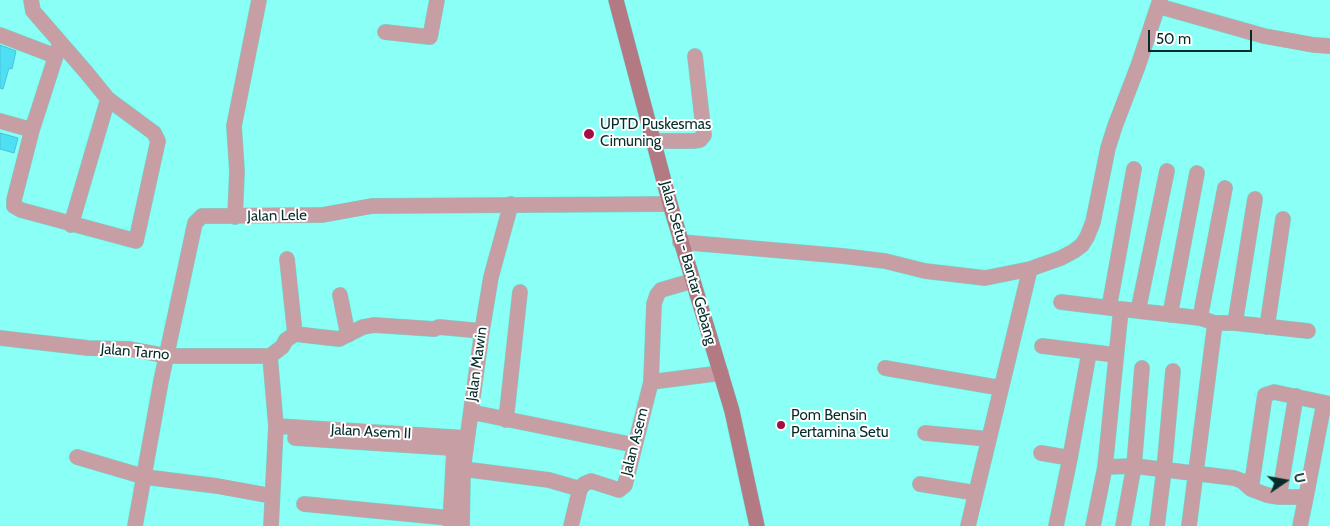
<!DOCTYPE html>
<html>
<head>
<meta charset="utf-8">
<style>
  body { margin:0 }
  #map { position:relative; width:1330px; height:526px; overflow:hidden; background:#8afff5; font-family:Cabin,sans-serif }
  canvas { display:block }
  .north { position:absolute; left:1260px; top:456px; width:50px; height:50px; -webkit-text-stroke:4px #fff; paint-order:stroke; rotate:78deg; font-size:14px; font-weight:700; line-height:20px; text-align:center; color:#042d2a }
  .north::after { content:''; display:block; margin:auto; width:18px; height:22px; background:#042d2a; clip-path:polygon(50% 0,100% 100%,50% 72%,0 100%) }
  .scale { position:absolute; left:1148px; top:30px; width:104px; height:22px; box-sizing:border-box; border:2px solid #042d2a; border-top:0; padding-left:6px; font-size:15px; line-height:18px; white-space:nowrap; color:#042d2a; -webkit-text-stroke:4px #fff; paint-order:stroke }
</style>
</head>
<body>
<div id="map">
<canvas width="1330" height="526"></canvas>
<div class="north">U</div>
<div class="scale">50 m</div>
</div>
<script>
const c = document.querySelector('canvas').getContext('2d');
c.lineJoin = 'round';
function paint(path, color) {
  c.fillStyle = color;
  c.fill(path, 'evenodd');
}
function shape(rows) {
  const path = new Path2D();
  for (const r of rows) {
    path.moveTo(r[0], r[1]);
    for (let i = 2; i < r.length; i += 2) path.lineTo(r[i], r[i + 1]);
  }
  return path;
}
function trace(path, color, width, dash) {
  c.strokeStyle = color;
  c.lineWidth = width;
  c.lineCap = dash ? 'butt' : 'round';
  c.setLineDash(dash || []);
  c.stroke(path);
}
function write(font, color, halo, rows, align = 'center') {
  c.font = font + ' Cabin,sans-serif';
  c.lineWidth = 4;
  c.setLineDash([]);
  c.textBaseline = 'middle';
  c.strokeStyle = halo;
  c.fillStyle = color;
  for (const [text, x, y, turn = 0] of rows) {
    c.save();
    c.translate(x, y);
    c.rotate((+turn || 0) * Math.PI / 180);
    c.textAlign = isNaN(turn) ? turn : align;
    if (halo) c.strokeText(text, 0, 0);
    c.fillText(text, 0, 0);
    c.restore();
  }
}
const building = shape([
  [0,45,16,51,12,69,9,68,3,89,0,88,0,45],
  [0,133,18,138,14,153,0,149,0,133]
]);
paint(building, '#4fdff4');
trace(building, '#4ac2d4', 1);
const minor = shape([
  [31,0,33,11,86,72,108,99,154,133,158,141,136,241,21,210,14,206,14,200,32,130,60,43],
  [1160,0,1158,6,1264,36,1314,45,1330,46],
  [385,32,430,37,437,0],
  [0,35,55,56],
  [0,121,32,130],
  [653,141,693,141,700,140,704,135,695,56],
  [235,217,237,171,234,126,259,0],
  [71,225,108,99],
  [680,242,843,256,885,261,925,271,985,278,1030,269,1061,258,1074,251,1082,245,1087,237,1093,222,1108,148,1115,126,1138,66,1158,6],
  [287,259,295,334],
  [340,295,348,335],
  [1061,302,1119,309],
  [1109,308,1134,169],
  [1138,311,1167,171],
  [1170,315,1197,173],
  [1200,318,1225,188],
  [1235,323,1255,199],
  [1267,327,1283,219],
  [0,338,88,348,130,349,167,356,270,356],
  [1042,346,1116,355],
  [270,356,282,347,286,340,295,334,339,339,363,327,374,325,434,329,439,327,482,331],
  [270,356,276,426,271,526],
  [885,368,1001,388],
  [651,382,654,304,657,295,661,290,692,281],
  [471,412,634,445],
  [506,420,520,292],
  [276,426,467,438],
  [925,433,989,439],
  [295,438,451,448,454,451,450,526],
  [1041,453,1070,458,1056,526],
  [77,457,145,477,217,486,272,496],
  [1070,458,1089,353],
  [1105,467,1134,466,1234,478,1242,481,1251,489,1267,495,1279,497,1306,497,1324,403],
  [463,469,549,480,580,489],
  [920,484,976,493],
  [1251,489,1265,395,1274,392,1330,404],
  [1279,497,1296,396],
  [304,504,450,518],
  [135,526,161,381,195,223,202,216,322,215,372,206,670,204],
  [462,526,463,469,482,331,491,277,511,204],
  [571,526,580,489,584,484,591,481,619,490,625,485,651,382,721,373],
  [968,526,1030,269],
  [1093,526,1105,467,1121,309,1200,318,1215,323,1235,323,1308,331],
  [1123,526,1134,466,1142,368],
  [1157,526,1164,470,1173,371],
  [1189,526,1215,323],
  [1300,526,1306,497]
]);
const secondary = shape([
  [616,0,670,204,732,411,757,526]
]);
trace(minor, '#72d9d0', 16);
trace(secondary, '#72d9d0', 16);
trace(minor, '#c79ea4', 15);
trace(secondary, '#b47a84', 15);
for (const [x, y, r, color] of [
  [589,134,6,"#a50d45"],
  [781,425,5,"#a50d45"]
]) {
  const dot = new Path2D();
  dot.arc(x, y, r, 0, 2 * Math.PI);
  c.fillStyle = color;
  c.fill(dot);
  trace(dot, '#fff', 2);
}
write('15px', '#042d2a', '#fff', [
  ["UPTD Puskesmas",600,125],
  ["Cimuning",600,142],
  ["Pom Bensin",791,416],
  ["Pertamina Setu",791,433]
], 'left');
write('15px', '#042d2a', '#fff', [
  ["Jalan Lele",277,216,-1],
  ["Jalan Setu - Bantar Gebang",688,263,74],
  ["Jalan Tarno",135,352,5],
  ["Jalan Mawin",477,364,-82],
  ["Jalan Asem II",371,432,3],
  ["Jalan Asem",635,442,-76]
]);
</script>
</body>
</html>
